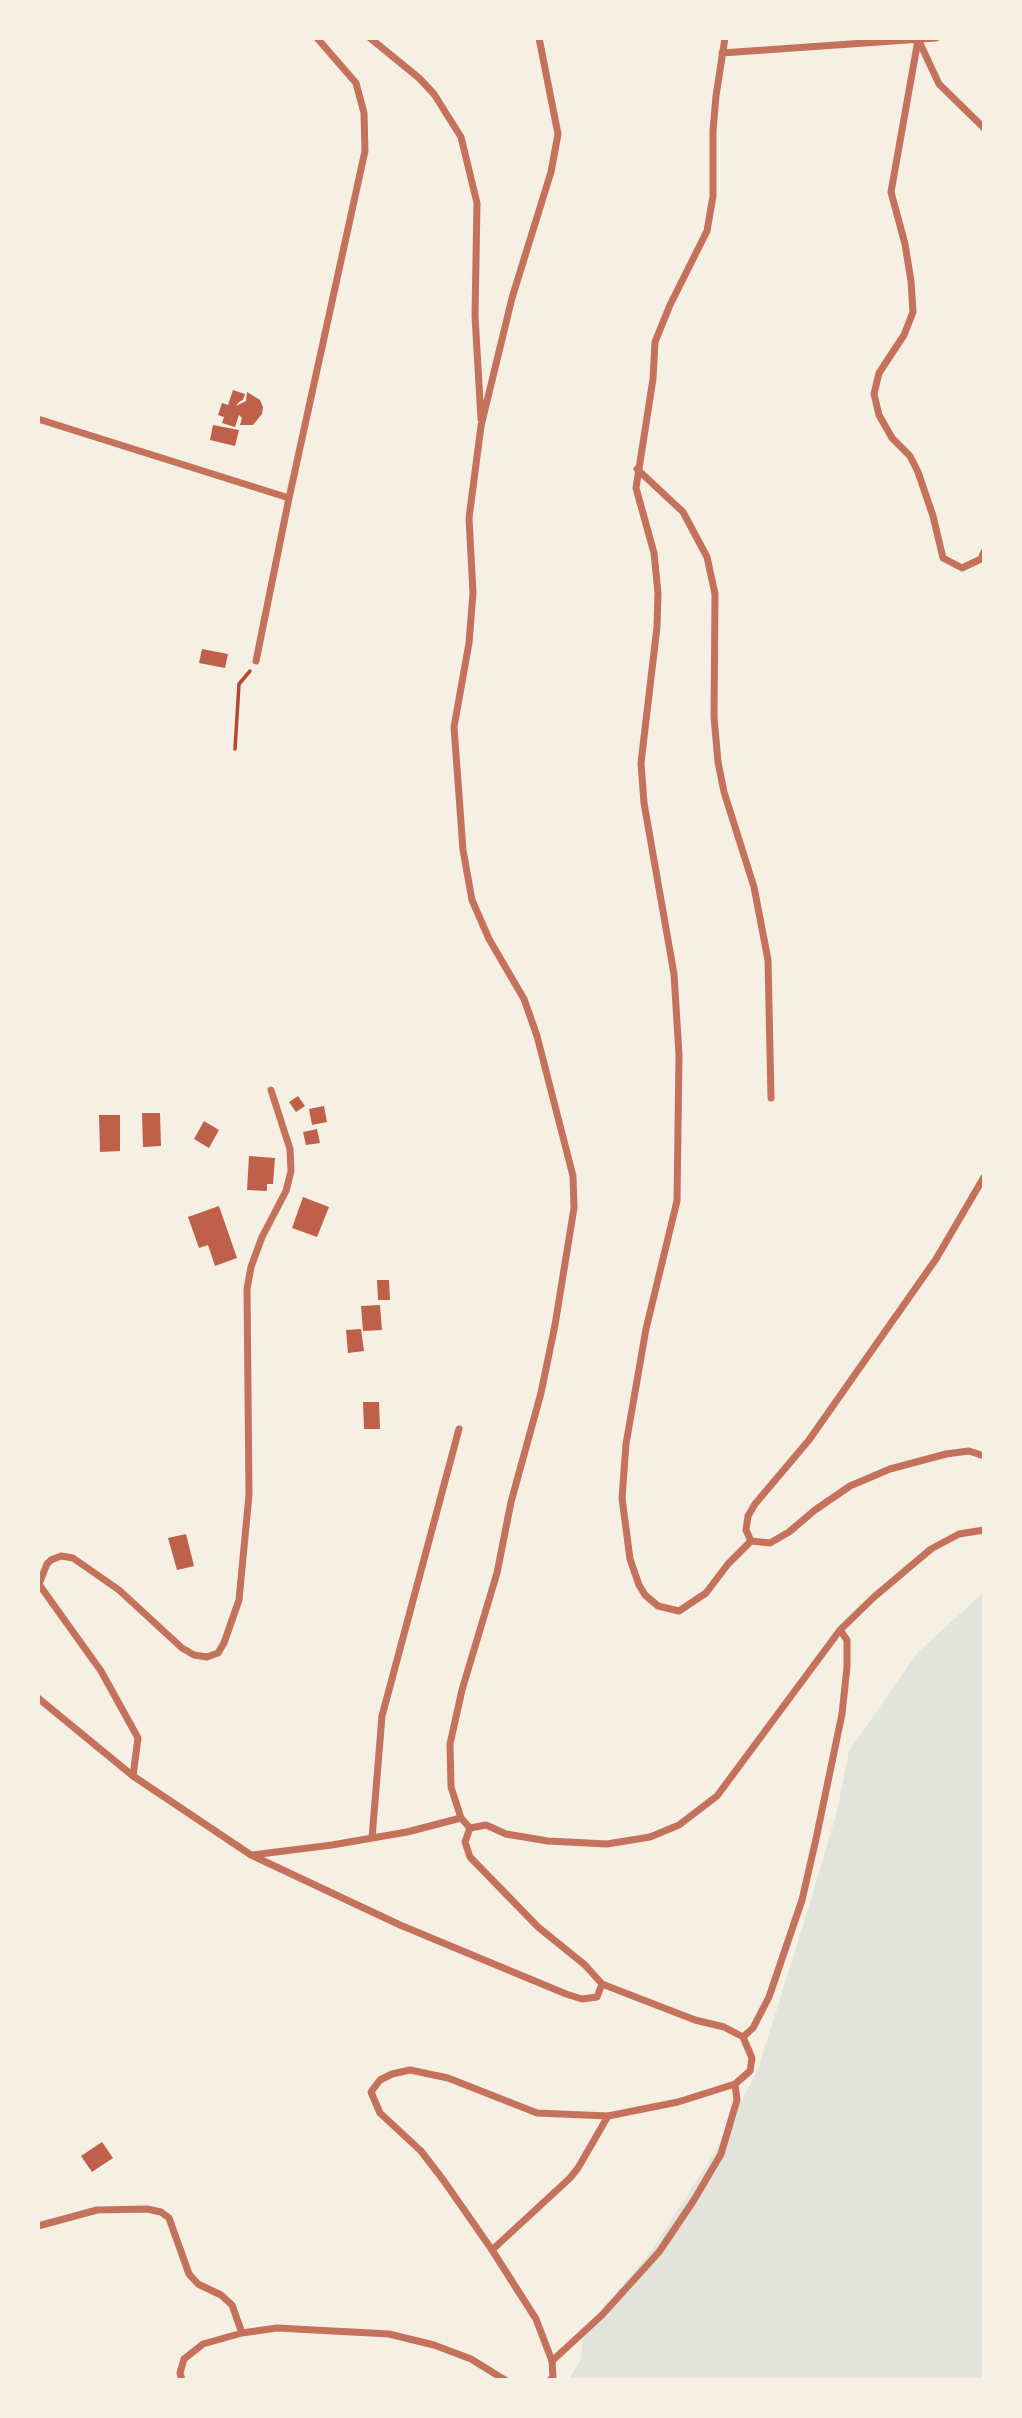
<!DOCTYPE html>
<html>
<head>
<meta charset="utf-8">
<style>
  body { margin:0 }
  #map { position:relative; width:1022px; height:2418px; overflow:hidden; background:#f6efe4; font-family:Lato,sans-serif }
  canvas { display:block }
  .frame { position:absolute; inset:0; border:40px solid #f6efe4; pointer-events:none }
</style>
</head>
<body>
<div id="map">
<canvas width="1022" height="2418"></canvas>
<div class="frame"></div>
</div>
<script>
const c = document.querySelector('canvas').getContext('2d');
c.lineJoin = 'round';
function paint(path, color) {
  c.fillStyle = color;
  c.fill(path, 'evenodd');
}
function shape(rows) {
  const path = new Path2D();
  for (const r of rows) {
    path.moveTo(r[0], r[1]);
    for (let i = 2; i < r.length; i += 2) path.lineTo(r[i], r[i + 1]);
  }
  return path;
}
function trace(path, color, width, dash) {
  c.strokeStyle = color;
  c.lineWidth = width;
  c.lineCap = dash ? 'butt' : 'round';
  c.setLineDash(dash || []);
  c.stroke(path);
}
paint(shape([
  [983,1593,983,2379,568,2380,581,2360,583,2331,651,2252,713,2155,758,2069,808,1910,837,1811,849,1751,918,1652]
]), '#e2e4dc');
paint(shape([
  [233,390,245,394,243,400,239,402,236,406,246,401,247,392,260,400,263,407,262,414,253,425,240,425,242,418,239,415,235,427,222,423,224,417,218,415,222,403,228,405],
  [213,425,239,430,235,446,210,440],
  [202,649,228,654,225,668,199,663],
  [298,1096,305,1106,296,1112,289,1102],
  [324,1106,327,1122,312,1125,309,1109],
  [142,1113,160,1113,161,1146,143,1147],
  [99,1115,120,1115,120,1151,100,1152],
  [204,1121,219,1130,209,1148,194,1139],
  [317,1129,320,1143,306,1145,303,1132],
  [249,1156,275,1158,273,1184,267,1184,267,1191,247,1190],
  [303,1197,329,1207,317,1237,292,1228],
  [219,1206,237,1258,215,1266,208,1245,199,1248,188,1217],
  [377,1280,389,1280,390,1300,378,1300],
  [380,1305,382,1330,363,1331,361,1306],
  [361,1329,364,1351,348,1353,346,1330],
  [363,1402,379,1402,380,1429,364,1429],
  [186,1534,194,1566,177,1570,168,1538],
  [102,2142,113,2158,92,2172,81,2156]
]), '#bf614a');
trace(shape([
  [235,749,239,684,250,671]
]), '#b5482f', 3.5);
trace(shape([
  [370,38,419,78,434,94,461,137,477,203,475,316,481,419],
  [725,38,716,96,713,131,713,196,707,231,670,305,655,342,653,379,636,488,654,553,658,593,657,627,641,763,644,803,674,974,679,1055,677,1201,646,1329,626,1444,622,1498,630,1559,639,1585,645,1595,658,1606,679,1611,706,1593,728,1564,751,1541],
  [918,39,939,84,984,128],
  [918,40,891,192,905,244,911,281,913,312,904,335,879,373,874,394,879,415,892,438,910,456,918,472,933,516,943,558,962,568,981,559,984,552],
  [722,53,936,38],
  [38,419,289,498],
  [637,469,683,512,707,557,715,594,714,717,718,762,724,792,754,887,768,960,771,1098],
  [256,661,289,498,365,151,364,113,356,83,317,38],
  [984,1177,936,1259,809,1440,755,1504,748,1516,746,1530,751,1541,770,1543,789,1532,815,1510,850,1486,890,1469,946,1454,969,1451,984,1456],
  [38,1583,101,1671,138,1738,133,1776],
  [39,1584,47,1564,51,1560,61,1556,73,1558,119,1590,182,1648,194,1655,207,1657,218,1653,224,1643,239,1600,249,1495,247,1289,251,1267,262,1237,286,1191,291,1171,290,1149,271,1090],
  [38,1698,133,1776,251,1855,400,1925,566,1994,582,1999,597,1997,602,1984,585,1965,538,1927,470,1857,465,1842,470,1828,486,1825,506,1834,548,1841,607,1844,650,1837,679,1825,717,1796,840,1630,874,1597,931,1549,959,1534,984,1530],
  [470,1828,461,1818,451,1787,450,1744,462,1690,497,1573,511,1502,541,1393,555,1325,574,1208,573,1176,537,1036,524,999,489,939,472,900,463,850,454,727,469,643,473,593,469,518,481,426,512,298,551,172,558,134,539,38],
  [372,1838,382,1716,459,1429],
  [252,1855,332,1845,407,1832,461,1818],
  [743,2037,753,2028,769,1997,802,1900,816,1839,842,1714,847,1667,847,1640,840,1630],
  [38,2226,97,2210,147,2209,161,2212,169,2218,189,2274,198,2284,221,2295,232,2305,242,2333],
  [492,2250,570,2178,578,2168,608,2116],
  [552,2361,602,2315,659,2252,694,2200,721,2154,737,2100,735,2084],
  [182,2380,180,2373,184,2359,203,2344,242,2333,277,2328,389,2334,434,2345,471,2359,505,2380],
  [550,2380,553,2377,552,2361,536,2319,492,2250,444,2181,421,2151,380,2113,371,2092,380,2080,392,2074,410,2070,448,2078,537,2113,608,2116,678,2102,735,2084,750,2071,752,2058,743,2037,724,2027,695,2020,602,1984]
]), '#c5725c', 7);
</script>
</body>
</html>
